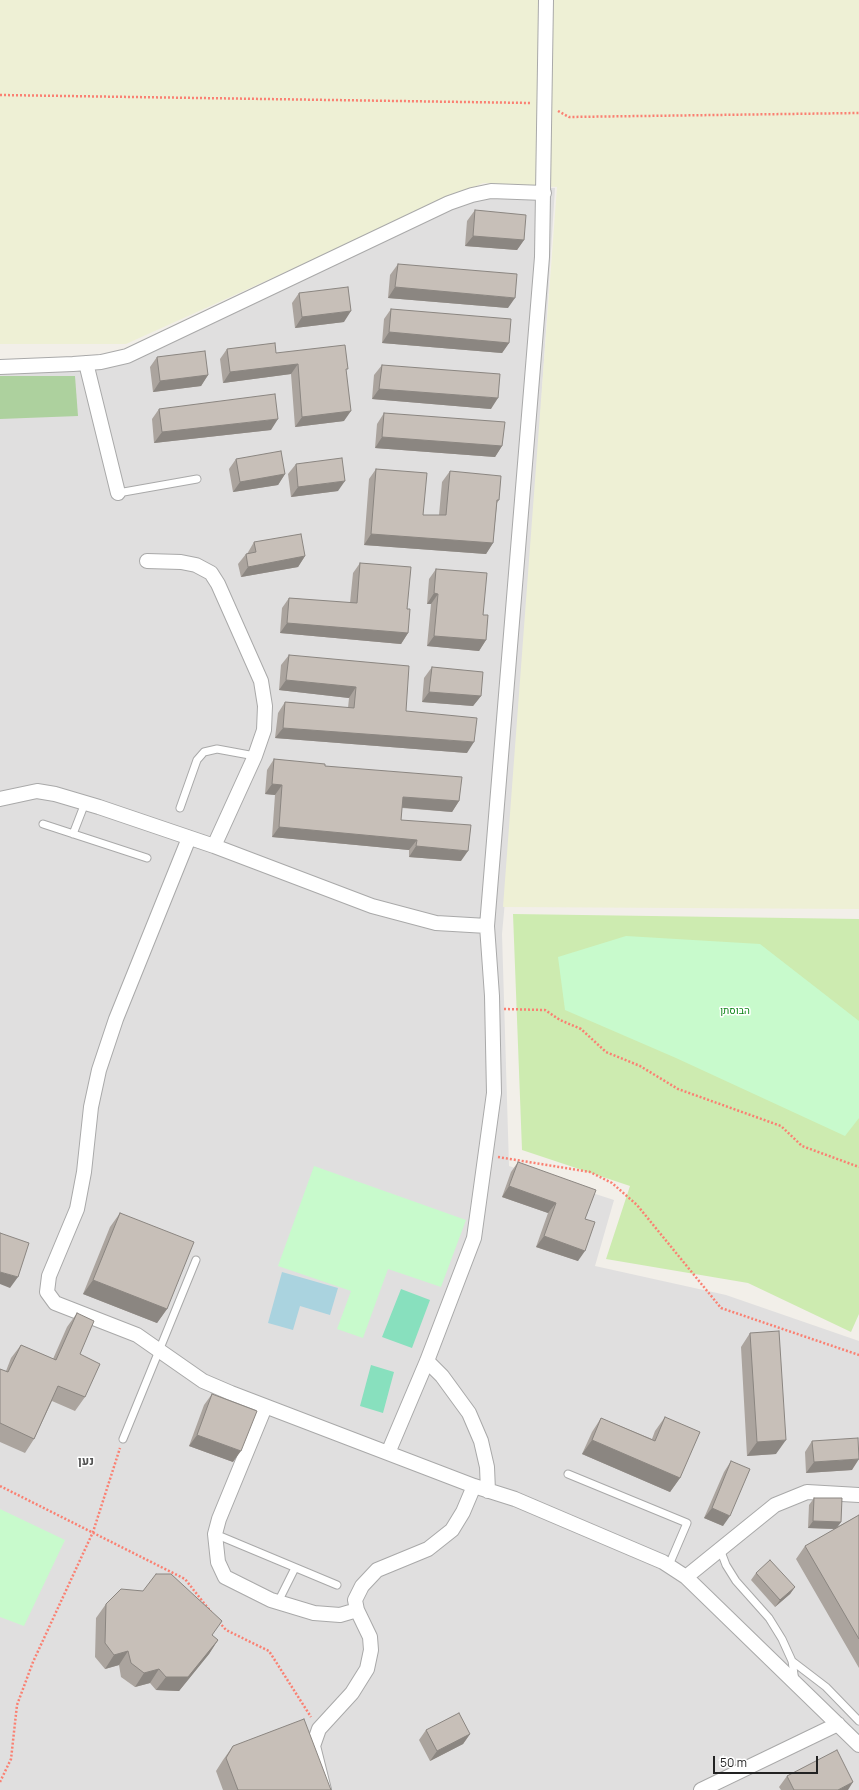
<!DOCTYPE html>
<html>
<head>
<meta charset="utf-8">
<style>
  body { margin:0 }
  #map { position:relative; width:859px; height:1790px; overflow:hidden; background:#f2efe9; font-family:Manrope,sans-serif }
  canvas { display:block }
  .scale { position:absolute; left:713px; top:1756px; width:105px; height:18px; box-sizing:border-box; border:2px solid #222; border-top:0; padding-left:5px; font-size:12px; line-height:14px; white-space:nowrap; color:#222; -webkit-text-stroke:3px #fff; paint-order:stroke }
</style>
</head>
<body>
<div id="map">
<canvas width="859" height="1790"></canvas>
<div class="scale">50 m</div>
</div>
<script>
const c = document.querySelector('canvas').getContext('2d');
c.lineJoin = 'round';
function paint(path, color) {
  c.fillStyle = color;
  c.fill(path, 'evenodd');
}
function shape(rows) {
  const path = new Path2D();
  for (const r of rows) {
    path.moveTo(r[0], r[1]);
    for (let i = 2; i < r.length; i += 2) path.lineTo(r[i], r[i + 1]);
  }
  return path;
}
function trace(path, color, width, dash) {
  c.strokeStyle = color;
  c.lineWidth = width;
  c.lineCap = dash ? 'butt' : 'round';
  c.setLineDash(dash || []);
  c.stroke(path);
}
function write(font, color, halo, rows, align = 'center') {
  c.font = font + ' Manrope,Heebo,sans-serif';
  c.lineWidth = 3;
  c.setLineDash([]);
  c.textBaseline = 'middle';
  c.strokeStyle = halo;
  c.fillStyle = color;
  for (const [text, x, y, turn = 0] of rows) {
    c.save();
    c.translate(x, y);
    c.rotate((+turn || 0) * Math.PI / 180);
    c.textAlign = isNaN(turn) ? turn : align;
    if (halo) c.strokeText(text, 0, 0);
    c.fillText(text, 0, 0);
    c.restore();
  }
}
paint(shape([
  [490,187,555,188,520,737,502,934,509,1166,614,1200,595,1266,726,1295,859,1341,859,1790,0,1790,0,362,73,360,125,352]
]), '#e0dfdf');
paint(shape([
  [0,0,859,0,859,909,503,907,557,187,483,183,126,344,0,344]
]), '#eef0d5');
paint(shape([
  [513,914,859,919,859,1314,851,1332,748,1283,606,1259,630,1186,522,1150]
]), '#cdebb0');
paint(shape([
  [0,376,75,376,78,416,0,419]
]), '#add19e');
paint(shape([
  [626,936,760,944,859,1021,859,1118,845,1136,676,1058,565,1010,558,957],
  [314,1166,466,1220,441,1287,388,1269,363,1338,337,1329,351,1291,278,1266],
  [0,1509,65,1540,24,1626,0,1617]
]), '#c8facc');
paint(shape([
  [401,1289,430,1300,412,1348,382,1337],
  [371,1365,394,1372,383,1413,360,1406]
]), '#88e0be');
paint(shape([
  [282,1272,338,1288,330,1315,300,1306,293,1330,268,1323]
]), '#aad3df');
const service = shape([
  [118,493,197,479],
  [180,808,197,760,204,752,217,749,255,756],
  [43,824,147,858],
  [73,834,85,803],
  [123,1439,196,1260],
  [568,1474,687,1523,669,1565],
  [215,1534,337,1585],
  [720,1549,726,1565,736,1581,769,1618,782,1639,792,1661,795,1681],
  [278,1602,295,1568],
  [792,1661,826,1687,859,1721]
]);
const minor = shape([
  [86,363,118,493],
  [0,367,73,364,101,362,127,356,449,203,472,195,491,191,544,193],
  [147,561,181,562,196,565,211,573,218,584,261,681,265,706,264,730,255,756,214,846],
  [0,799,37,791,55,794,99,807,214,846,372,906,436,923,487,926],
  [189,838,116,1019,99,1070,91,1107,84,1172,77,1209,49,1276,47,1292,55,1303,137,1335,203,1381,231,1393,474,1486,515,1499,663,1562,686,1577,859,1745],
  [427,1361,442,1376,469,1413,481,1441,487,1467,488,1491],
  [265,1407,219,1519,215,1534,218,1562,225,1577,271,1600,314,1613,340,1615,357,1610],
  [388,1453,427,1361,474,1238,494,1093,492,996,487,926,542,257,546,0],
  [686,1577,775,1505,807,1492,859,1495],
  [324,1790,313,1746,319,1729,352,1693,367,1669,371,1650,370,1637,357,1610,355,1600,362,1586,377,1570,428,1549,452,1530,463,1512,474,1486],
  [701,1790,838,1724]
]);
trace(service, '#a9a9a9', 9);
trace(minor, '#a9a9a9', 16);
trace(shape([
  [0,95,531,103],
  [558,111,569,117,859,113],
  [504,1009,545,1010,560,1020,581,1029,606,1052,640,1066,678,1089,781,1126,802,1146,859,1167],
  [498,1157,590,1172,612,1183,637,1205,721,1308,859,1355],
  [0,1486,185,1579,211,1612],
  [219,1622,226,1630,269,1651,311,1717],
  [0,1782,11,1759,17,1705,33,1662,93,1532,120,1448]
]), '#fa8072', 2.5, [2, 2]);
trace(service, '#fff', 7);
trace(minor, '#fff', 14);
paint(shape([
  [475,210,524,240,517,250,465,246,467,221],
  [398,264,508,308,388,298,390,275],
  [299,293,344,322,295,328,292,303],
  [391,309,509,343,502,353,382,343,384,319],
  [227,349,276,353,346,371,344,421,295,427,291,374,223,383,220,359],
  [157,357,208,375,201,386,153,392,150,367],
  [382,365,491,409,372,399,374,375],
  [159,409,271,430,154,443,152,419],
  [384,413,502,446,495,457,375,448,377,424],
  [236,459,285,474,278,485,233,492,229,469],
  [296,464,338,491,291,497,288,474],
  [376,469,423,515,439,515,442,482,450,471,499,500,497,503,493,543,486,554,364,545,369,479],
  [254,542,305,556,298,567,241,577,238,564,246,554,247,554],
  [360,563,407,609,408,633,401,644,280,633,282,608,289,598,350,603,353,573],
  [436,569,483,615,486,640,479,651,427,646,431,604,427,604,429,579],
  [289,655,406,711,467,753,275,738,278,713,285,702,348,708,349,698,279,690,281,665],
  [432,667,481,696,473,706,422,702,424,678],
  [274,759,325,766,459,801,452,812,402,808,401,820,461,861,409,857,409,850,272,837,275,795,265,794,267,770],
  [518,1162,585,1219,578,1261,536,1247,548,1213,502,1197,511,1172],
  [120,1213,167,1309,157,1323,83,1294,110,1227],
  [77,1313,80,1354,85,1397,75,1411,52,1401,34,1439,25,1453,0,1442,0,1369,6,1371,11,1358,21,1345,53,1359,67,1327],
  [750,1333,776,1454,747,1456,741,1347],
  [212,1394,233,1462,189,1446,204,1405],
  [665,1417,680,1478,670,1492,582,1454,592,1432,601,1418,652,1439,655,1431],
  [812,1441,852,1470,806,1473,805,1452],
  [731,1461,723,1526,704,1518,724,1472],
  [814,1498,841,1522,837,1527,859,1515,859,1668,796,1559,805,1546,835,1529,808,1528,809,1505],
  [756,1573,795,1587,790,1594,775,1607,751,1580],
  [106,1604,212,1635,218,1640,209,1654,179,1691,156,1690,150,1683,135,1687,121,1677,119,1665,105,1669,95,1657,96,1618],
  [426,1730,470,1734,463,1744,430,1761,419,1740],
  [233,1746,331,1790,223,1790,216,1771,223,1760],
  [787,1776,848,1790,781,1790,779,1787]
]), '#aba49e');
paint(shape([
  [473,236,524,240,517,250,465,246],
  [395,287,515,298,508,308,388,298],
  [351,311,344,322,295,328,302,317],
  [389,332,509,343,502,353,382,343],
  [298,364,291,374,223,383,230,372],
  [208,375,201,386,153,392,160,381],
  [379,389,498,398,491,409,372,399],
  [351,411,344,421,295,427,302,417],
  [278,419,271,430,154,443,162,432],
  [382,437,502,446,495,457,375,448],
  [285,474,278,485,233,492,240,482],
  [345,481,338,491,291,497,298,487],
  [371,534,493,543,486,554,364,545],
  [305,556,298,567,241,577,248,567],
  [434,593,438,594,431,604,427,604],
  [287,623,408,633,401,644,280,633],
  [434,636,486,640,479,651,427,646],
  [286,680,356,687,349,698,279,690],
  [429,692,481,696,473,706,422,702],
  [283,728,474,742,467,753,275,738],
  [272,784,282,785,275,795,265,794],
  [403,797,459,801,452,812,396,807],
  [279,827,417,840,409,850,272,837],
  [416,846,468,851,461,861,409,857],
  [509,1186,556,1203,548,1213,502,1197],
  [544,1236,585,1251,578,1261,536,1247],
  [0,1272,18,1277,10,1288,0,1284],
  [93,1280,167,1309,157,1323,83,1294],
  [197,1435,241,1451,233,1462,189,1446],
  [592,1440,680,1478,670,1492,582,1454],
  [786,1440,776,1454,747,1456,757,1442],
  [859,1459,852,1470,806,1473,814,1462],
  [712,1508,730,1516,723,1526,704,1518],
  [813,1521,841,1522,836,1529,808,1528],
  [795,1587,790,1594,775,1607,780,1600],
  [218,1640,209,1654,179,1691,156,1690,166,1677],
  [128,1651,119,1665,105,1669,114,1655],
  [159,1669,150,1683,135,1687,144,1673],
  [470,1734,463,1744,430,1761,437,1751],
  [853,1782,848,1790,838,1790]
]), '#8b8681');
const building = shape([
  [475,210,526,215,524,240,473,236,475,210],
  [398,264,517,274,515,298,395,287,398,264],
  [348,287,351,311,302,317,299,293,348,287],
  [391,309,511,319,509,343,389,332,391,309],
  [275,343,276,353,345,345,348,369,346,369,351,411,302,417,298,364,230,372,227,349,275,343],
  [205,351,208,375,160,381,157,357,205,351],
  [382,365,500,374,498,398,379,389,382,365],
  [275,394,278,419,162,432,159,409,275,394],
  [384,413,505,422,502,446,382,437,384,413],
  [281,451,285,474,240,482,236,459,281,451],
  [342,458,345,481,298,487,296,464,342,458],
  [376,469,427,473,423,515,446,515,450,471,501,476,499,500,497,500,493,543,371,534,376,469],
  [301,534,305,556,248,567,246,554,256,552,254,542,301,534],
  [360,563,411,567,407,609,410,609,408,633,287,623,289,598,357,603,360,563],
  [436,569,487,573,483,615,488,615,486,640,434,636,438,594,434,593,436,569],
  [289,655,409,666,406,711,477,718,474,742,283,728,285,702,354,708,356,687,286,680,289,655],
  [432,667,483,672,481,696,429,692,432,667],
  [274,759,325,764,325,766,462,777,459,801,403,797,401,820,471,825,468,851,416,846,417,840,279,827,282,785,272,784,274,759],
  [518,1162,596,1190,585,1219,595,1222,585,1251,544,1236,556,1203,509,1186,518,1162],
  [120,1213,194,1242,167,1309,93,1280,120,1213],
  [0,1233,29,1243,18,1277,0,1272,0,1233],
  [77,1313,94,1321,80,1354,100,1364,85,1397,58,1386,34,1439,0,1423,0,1369,8,1372,21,1345,56,1360,77,1313],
  [779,1331,786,1440,757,1442,750,1333,779,1331],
  [212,1394,257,1411,241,1451,197,1435,212,1394],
  [665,1417,700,1432,680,1478,592,1440,601,1418,655,1441,665,1417],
  [858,1438,859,1459,814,1462,812,1441,858,1438],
  [731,1461,750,1469,730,1516,712,1508,731,1461],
  [814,1498,842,1498,841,1522,813,1521,814,1498],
  [859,1515,859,1639,805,1546,859,1515],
  [770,1560,795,1587,780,1600,756,1573,770,1560],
  [156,1574,171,1574,222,1621,212,1635,218,1640,188,1677,166,1677,159,1669,144,1673,131,1663,128,1651,114,1655,105,1643,106,1604,121,1589,143,1591,156,1574],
  [459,1713,470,1734,437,1751,426,1730,459,1713],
  [304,1719,331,1790,238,1790,226,1758,233,1746,304,1719],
  [837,1750,853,1782,838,1790,794,1790,787,1776,837,1750]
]);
paint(building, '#c7bfb8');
trace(building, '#8b8681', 1);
write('10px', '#0c8416', '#fff', [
  ["הבוסתן",735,1011]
]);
write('bold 12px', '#555', '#fff', [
  ["נען",86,1462]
]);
</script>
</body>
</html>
